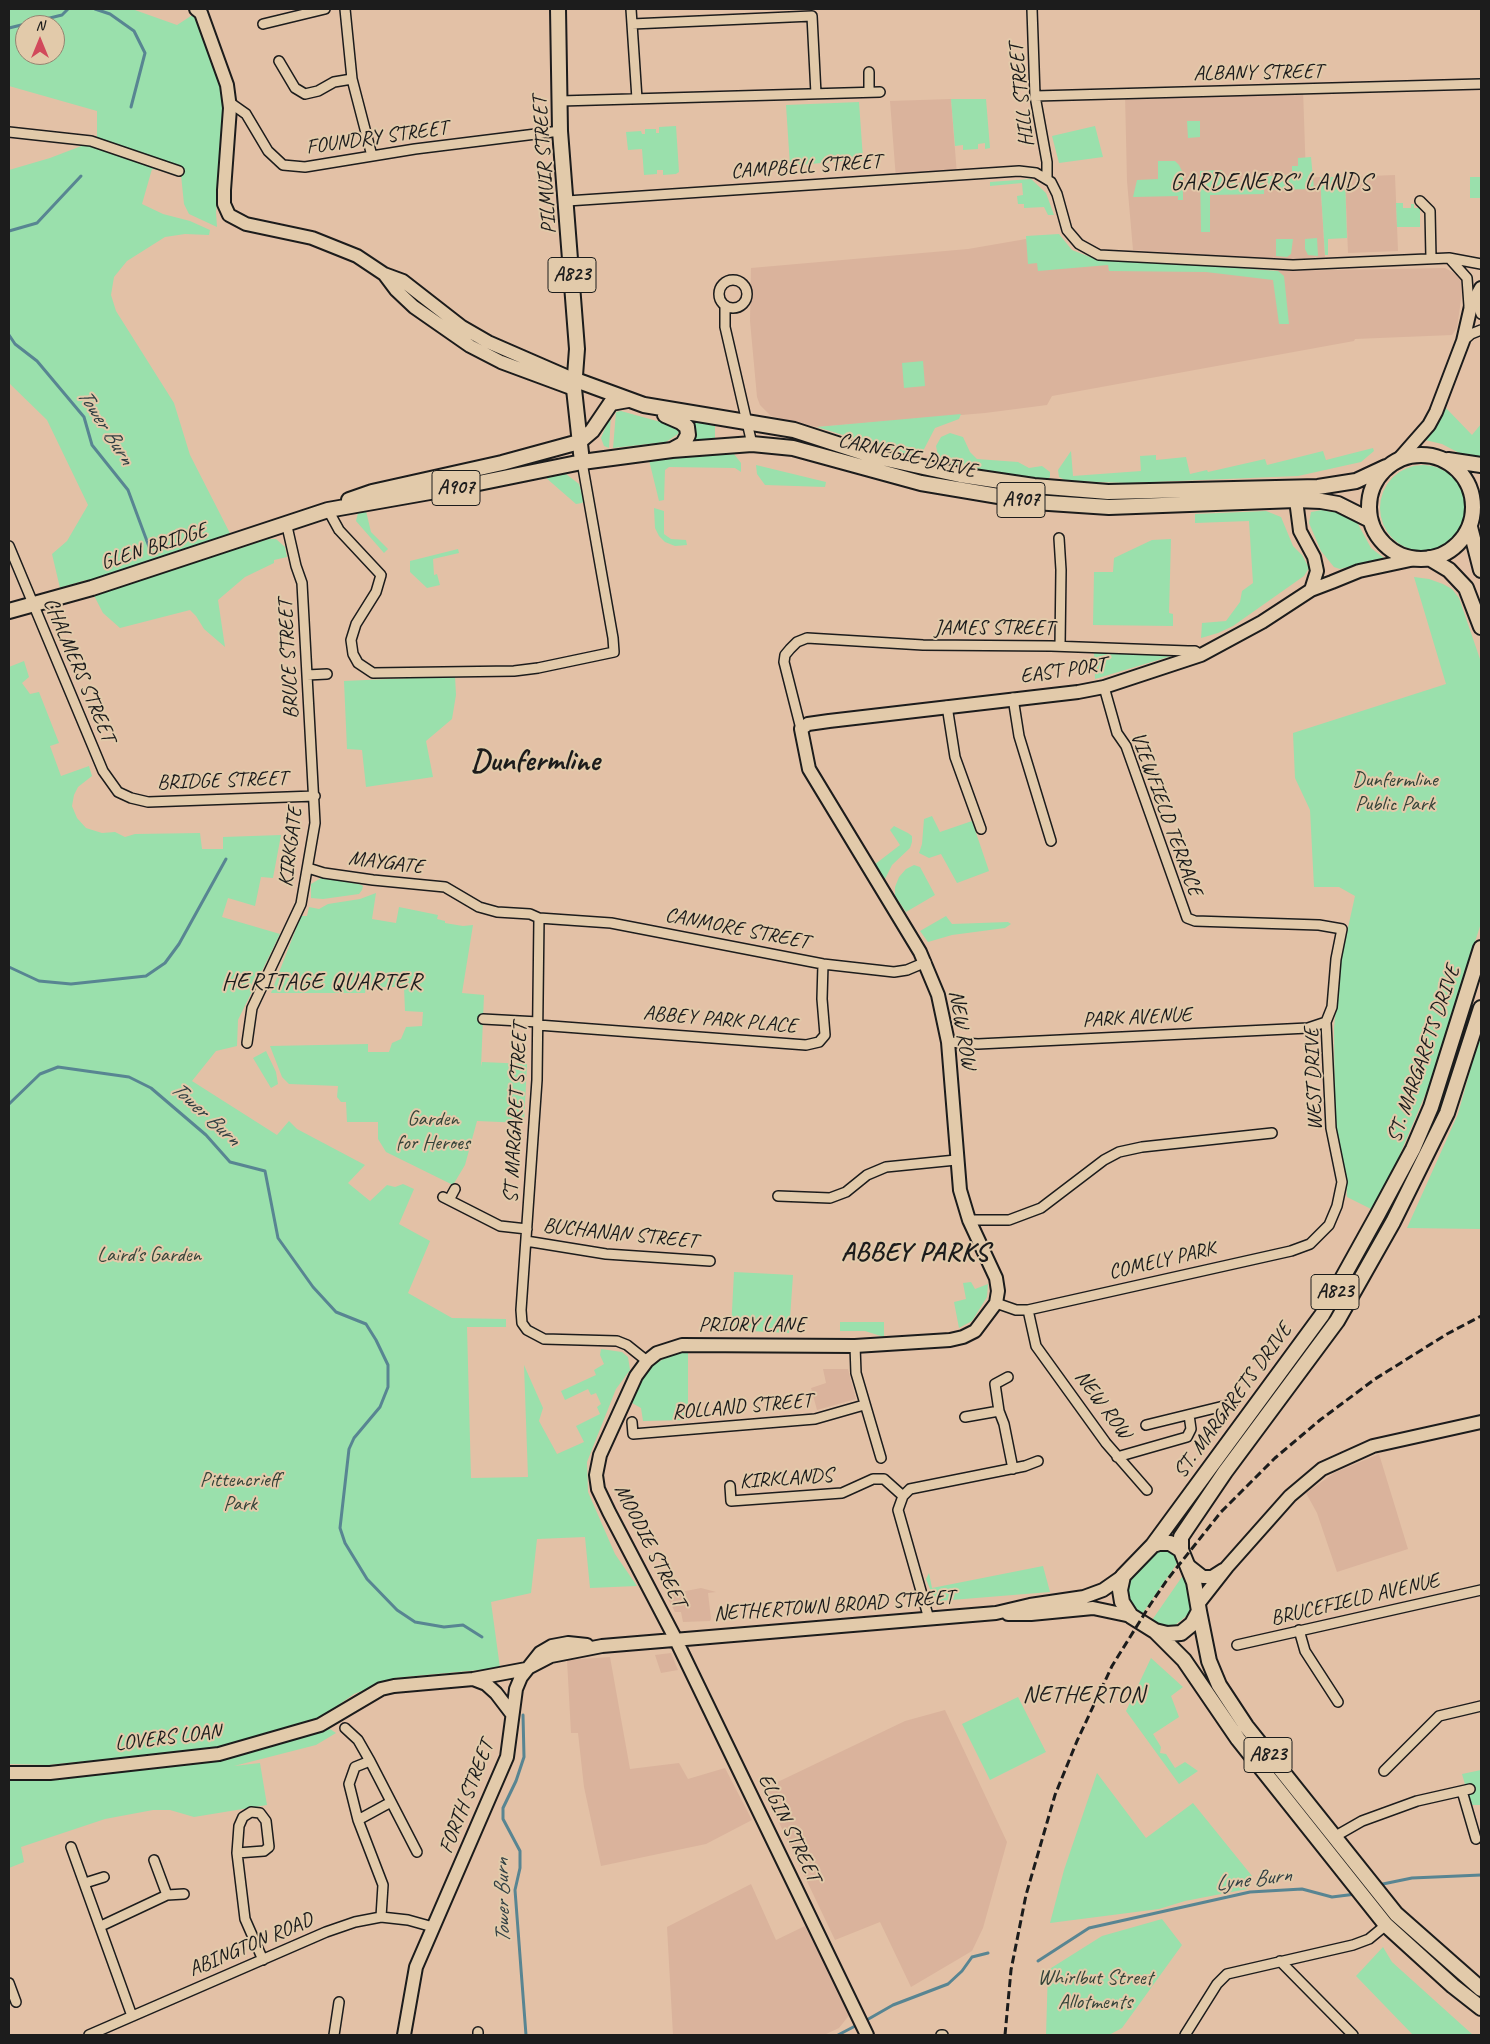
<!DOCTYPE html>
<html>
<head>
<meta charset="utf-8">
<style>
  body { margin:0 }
  #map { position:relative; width:1490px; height:2044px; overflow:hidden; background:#e3c1a6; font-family:Caveat,sans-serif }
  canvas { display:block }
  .frame { position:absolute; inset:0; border:10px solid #1c1c1c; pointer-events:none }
  .north { position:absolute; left:15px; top:15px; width:50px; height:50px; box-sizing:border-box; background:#e2caaa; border:1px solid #938471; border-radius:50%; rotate:0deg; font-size:14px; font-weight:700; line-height:20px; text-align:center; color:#1c1c1c }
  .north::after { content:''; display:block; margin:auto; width:18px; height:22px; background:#d1495b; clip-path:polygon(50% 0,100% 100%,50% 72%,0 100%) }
</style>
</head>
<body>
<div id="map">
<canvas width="1490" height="2044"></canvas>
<div class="frame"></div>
<div class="north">N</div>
</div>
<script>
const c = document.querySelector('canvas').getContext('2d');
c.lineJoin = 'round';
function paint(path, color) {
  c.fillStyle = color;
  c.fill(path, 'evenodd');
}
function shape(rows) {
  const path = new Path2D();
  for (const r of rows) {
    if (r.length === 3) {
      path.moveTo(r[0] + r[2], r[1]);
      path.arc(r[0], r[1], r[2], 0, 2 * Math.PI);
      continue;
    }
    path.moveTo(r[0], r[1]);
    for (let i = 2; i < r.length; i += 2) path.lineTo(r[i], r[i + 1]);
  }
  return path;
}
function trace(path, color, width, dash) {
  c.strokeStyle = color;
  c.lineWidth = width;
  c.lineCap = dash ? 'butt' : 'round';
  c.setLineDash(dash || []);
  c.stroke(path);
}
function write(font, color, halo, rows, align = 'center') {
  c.font = font + ' Caveat,sans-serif';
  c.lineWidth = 4;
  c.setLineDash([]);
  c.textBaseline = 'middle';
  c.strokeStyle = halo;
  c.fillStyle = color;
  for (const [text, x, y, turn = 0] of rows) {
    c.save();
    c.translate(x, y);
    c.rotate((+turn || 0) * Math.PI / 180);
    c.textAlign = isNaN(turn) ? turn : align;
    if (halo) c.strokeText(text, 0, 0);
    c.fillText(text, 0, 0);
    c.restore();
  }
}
paint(shape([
  [1303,89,1306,178,1320,177,1325,257,1284,260,1133,250,1127,181,1125,94],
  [951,99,957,175,896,179,890,101],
  [1395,175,1398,251,1348,253,1345,177],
  [1026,239,1035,246,1086,257,1278,271,1445,268,1458,275,1461,280,1462,293,1457,328,1452,335,1355,339,1354,341,1052,396,1047,405,985,413,817,427,771,416,760,405,757,397,750,321,751,268,968,249],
  [823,1369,848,1369,856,1399,817,1410,811,1388,826,1383],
  [1379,1454,1408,1549,1337,1572,1317,1513,1306,1493,1334,1473],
  [701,1588,716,1592,708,1593,711,1619,710,1621,683,1622,681,1612,675,1612,666,1595],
  [671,1653,678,1670,661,1673,655,1655],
  [610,1657,630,1769,679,1763,688,1779,725,1768,752,1820,706,1844,601,1866,584,1787,578,1733,571,1733,567,1660],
  [945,1710,1007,1842,983,1928,972,1951,911,1987,880,1922,835,1940,763,1789,905,1721],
  [751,1884,776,1940,805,1926,851,2013,839,2028,824,2035,673,2035,667,1927]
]), '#dab39c');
paint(shape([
  [9,9,132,9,177,25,194,14,219,78,226,114,216,212,217,227,189,214,184,204,181,175,177,172,152,169,142,204,163,214,190,221,210,230,209,235,185,234,165,237,127,261,114,277,111,295,116,311,174,403,190,455,238,549,268,539,276,539,285,547,287,557,274,560,274,563,245,577,218,600,225,647,204,629,196,616,190,610,120,628,103,613,86,580,60,588,52,554,67,541,88,505,47,420,9,383,9,170,50,158,97,140,97,111,9,86],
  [25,25,55,25,55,55,25,55],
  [951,99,986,99,990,148,985,149,985,143,978,144,978,149,963,150,963,145,955,146],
  [859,102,863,159,790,166,786,105],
  [1187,121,1200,121,1200,137,1188,138],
  [676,126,679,172,676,174,663,175,663,170,657,170,657,174,644,175,642,149,628,150,626,132,641,131,642,134,645,134,645,129,656,129,656,133,659,133,659,127],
  [1095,126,1103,157,1059,163,1052,136],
  [1311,157,1314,189,1268,190,1267,176,1292,175,1292,166,1298,166,1298,158],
  [1158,161,1175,161,1179,165,1183,173,1183,200,1178,200,1178,196,1133,197,1137,180,1158,179],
  [1221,170,1232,183,1264,182,1264,194,1210,195,1210,232,1201,232,1200,171],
  [1320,177,1345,177,1347,238,1328,239,1328,255,1325,255],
  [1470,177,1481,177,1481,198,1470,198],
  [1031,179,1046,193,1054,215,1048,215,1044,207,1024,208,1024,204,1018,204,1017,196,1023,195,1022,183,990,186,990,182],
  [1396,203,1403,203,1403,208,1411,208,1411,204,1414,204,1414,208,1420,208,1420,227,1397,227],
  [1059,234,1072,250,1090,257,1278,271,1284,276,1289,324,1279,324,1273,280,1206,272,1109,271,1108,265,1038,271,1037,263,1028,264,1026,236],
  [1317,238,1318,256,1308,255,1305,249,1305,239],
  [1276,239,1293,239,1291,254,1287,257,1276,256],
  [923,361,925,386,904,388,902,363],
  [1446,408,1472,435,1481,424,1481,459,1463,455,1442,444,1425,440],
  [621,411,675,426,679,430,678,434,666,442,613,448,616,412],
  [611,414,611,415,609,448,604,446,601,438],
  [961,414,959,419,935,428,922,453,915,457,817,427],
  [690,420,715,426,715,438,694,441,696,430],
  [950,433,963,437,970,452,977,459,1018,462,1029,468,1042,466,1050,472,1050,477,1047,479,1023,477,946,463,938,456,936,446,941,437],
  [1373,448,1374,451,1361,462,1298,476,1129,483,1067,481,1059,477,1058,470,1071,451,1073,476,1141,471,1140,456,1156,455,1156,460,1186,457,1190,474,1207,470,1208,472,1265,459,1267,465,1323,451,1326,460],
  [734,454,741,463,741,472,735,468,669,467,665,470,664,500,659,501,649,460],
  [756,465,826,482,825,487,765,485,757,474],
  [1423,508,43],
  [566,474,579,484,584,501,582,503,576,504,545,477],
  [654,508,664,511,664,534,671,539,686,540,687,545,675,546,665,542,659,536,655,528],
  [1333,508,1345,513,1358,524,1371,548,1384,558,1340,569,1334,567,1321,551,1309,523,1311,512,1322,510,1332,512],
  [366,511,371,532,388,549,384,553,356,521,358,513],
  [1266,511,1281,517,1293,546,1302,555,1309,568,1304,576,1233,626,1218,633,1201,638,1202,623,1226,621,1240,602,1242,591,1253,583,1249,521,1195,523,1195,514],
  [1171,539,1169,613,1173,614,1173,626,1093,625,1094,572,1113,572,1114,558,1152,540],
  [458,549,459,553,433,559,434,575,437,574,440,585,427,588,410,572,410,561],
  [1414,577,1429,579,1443,584,1452,589,1459,598,1481,662,1481,923,1431,1081,1389,1180,1371,1209,1347,1197,1346,1180,1335,1128,1334,1028,1340,964,1355,896,1339,887,1314,887,1310,810,1295,778,1293,733,1446,684],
  [1094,652,1178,654,1095,679],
  [24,661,29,677,22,683,30,694,39,692,59,743,50,746,61,776,89,766,92,776,78,787,74,795,72,806,77,818,86,828,102,833,115,832,125,837,135,834,200,833,202,849,223,849,223,837,281,835,273,878,261,877,255,906,228,898,222,917,280,934,238,1020,237,1046,216,1051,192,1081,277,1135,289,1121,297,1129,365,1165,348,1183,370,1201,387,1185,395,1187,403,1184,414,1189,399,1224,430,1241,408,1293,452,1318,506,1319,506,1327,467,1327,471,1478,528,1477,524,1365,543,1408,539,1421,557,1454,584,1442,576,1426,600,1414,597,1407,601,1404,596,1393,591,1395,588,1389,565,1400,561,1391,596,1375,594,1370,604,1364,600,1355,601,1349,622,1352,628,1357,630,1370,616,1389,587,1462,588,1492,615,1554,637,1586,590,1588,585,1537,537,1539,531,1593,491,1602,500,1668,394,1678,354,1694,323,1716,220,1748,48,1765,9,1764,9,667],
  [455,676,456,695,452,719,426,741,433,777,366,787,362,750,347,749,344,681],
  [932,816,940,832,972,821,989,871,957,883,941,854,929,858,919,853,922,844,924,819],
  [894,826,908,833,912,836,912,842,910,848,892,865,885,879,874,865,900,845,890,830],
  [914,865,920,867,935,895,906,912,895,896,895,887,899,877,906,869],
  [321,878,359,884,363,886,362,890,359,894,323,899,311,898,311,884],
  [376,893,372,919,396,923,399,907,438,915,437,919,445,921,445,923,463,926,473,925,462,993,484,995,481,1067,482,1062,527,1064,524,1123,477,1121,465,1165,453,1185,386,1152,378,1139,378,1122,347,1122,346,1102,341,1102,337,1097,338,1086,289,1084,282,1077,270,1046,368,1044,368,1052,389,1052,392,1043,401,1039,406,1027,422,1026,423,1012,405,1011,404,987,366,987,365,993,271,993,301,916,307,916,309,907,319,909,328,904,360,899],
  [946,916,952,924,1008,922,1011,924,1005,928,952,935,928,942,920,931],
  [1481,1031,1481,1229,1407,1228,1458,1114],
  [266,1051,276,1072,278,1084,271,1088,253,1058],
  [734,1272,793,1275,789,1333,731,1330],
  [971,1282,975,1289,988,1284,987,1297,972,1321,959,1328,954,1302,966,1299,963,1283],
  [840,1322,884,1322,884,1337,865,1331,840,1331],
  [688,1351,688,1420,643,1421,641,1408,632,1403,640,1380,649,1368,668,1356],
  [1165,1549,1173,1550,1180,1559,1140,1617,1131,1609,1124,1586,1147,1559,1157,1551],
  [1043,1566,1050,1592,939,1601,932,1594,926,1579,929,1573,932,1588],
  [1186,1571,1190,1589,1190,1613,1174,1626,1162,1628,1150,1623],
  [1151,1658,1183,1687,1171,1696,1179,1717,1153,1734,1161,1747,1160,1753,1166,1754,1175,1768,1185,1762,1198,1771,1179,1784,1126,1711],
  [1018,1697,1046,1752,990,1780,962,1724],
  [330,1729,336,1733,316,1745,234,1766,260,1763,267,1805,194,1817,170,1810,153,1810,105,1819,21,1847,24,1862,9,1868,9,1779,51,1778,222,1761],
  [1481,1770,1481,1805,1471,1805,1462,1774],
  [1097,1773,1146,1838,1193,1803,1252,1876,1247,1889,1185,1901,1159,1909,1050,1923,1064,1870],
  [1162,1919,1182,1945,1122,2028,1109,2035,1046,2035,1048,1970,1102,1936],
  [1383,1947,1392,1962,1473,2035,1413,2035,1356,1976]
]), '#9ae0ac');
trace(shape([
  [95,9,110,14,134,31,145,53,131,107],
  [9,28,62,15,68,9],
  [9,231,37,223,81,176],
  [9,335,15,344,37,361,84,417,92,445,128,490,151,552],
  [9,967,39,981,71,984,146,976,165,963,179,944,226,859],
  [9,1104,40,1074,58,1067,129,1077,151,1088,206,1135,230,1162,265,1171,278,1238,313,1287,336,1312,366,1324,376,1340,388,1365,388,1387,380,1407,354,1438,349,1449,340,1528,345,1543,367,1579,397,1610,415,1622,444,1627,463,1625,482,1637],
  [523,1715,524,1757,516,1781,503,1808,503,1819,520,1851,520,1868,515,1890,526,2035],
  [1378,1885,1412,1878,1481,1875],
  [1038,1961,1089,1928,1250,1892,1302,1889,1332,1897,1356,1894],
  [865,2021,893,2005,948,1984,962,1971,972,1957,988,1953],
  [838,2035,859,2024]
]), '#588592', 3);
const street = shape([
  [345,9,352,79,372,156],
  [631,9,637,99],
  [1032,9,1035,96,1047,162,1047,178],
  [263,24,325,9],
  [632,24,812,16,816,94],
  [279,61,295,88,305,94,318,91,334,82,352,79],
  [869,72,869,92],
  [1035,96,1481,84],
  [560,101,880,92],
  [229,102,246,114,268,151,283,165,305,167,415,149,560,131],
  [9,132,91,141,179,171],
  [567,201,1019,171,1036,173,1051,182,1057,194,1067,230,1079,244,1099,255,1293,265,1449,258,1481,264],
  [1420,201,1430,211,1431,258],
  [1450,259,1467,278,1469,306],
  [733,294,14],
  [1478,294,1477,303,1481,314],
  [725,306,725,327,752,444],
  [1463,341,1471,334,1481,330],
  [328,510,339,530,381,575,376,592,356,624,351,640,353,654,358,663,373,673,514,671,538,668,614,652,613,638,582,462],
  [1059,538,1061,570,1060,646],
  [9,546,103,771,118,792,131,798,148,802,315,796],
  [307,675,327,674],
  [1013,698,1019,736,1051,841],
  [947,706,955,757,981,829],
  [801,729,784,662,785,655,790,649,797,642,807,638,923,645,1051,646,1188,651,1195,651,1201,655],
  [308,868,324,873,373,880,445,887,479,907,497,912,530,914,539,918,611,923,823,964,894,972,907,970,926,962],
  [539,918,537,1080,521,1310,522,1323,527,1330,544,1339,617,1341,627,1345,647,1361],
  [483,1019,538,1022],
  [538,1025,806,1045,819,1042,825,1035,822,999,823,964],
  [948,1042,978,1044,1308,1028,1326,1022],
  [247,1043,252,1008,301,904,315,823,302,583,296,566,286,522],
  [778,1196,830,1198,846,1192,867,1175,886,1167,956,1160],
  [443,1197,500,1226,527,1229],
  [449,1200,455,1189],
  [969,1220,1009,1220,1041,1208,1104,1160,1119,1152,1142,1147,1272,1133],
  [526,1241,606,1254,710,1261],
  [996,1303,1016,1310,1028,1310,1291,1251,1310,1244,1329,1225,1337,1206,1342,1182,1331,1128,1326,1022,1332,1007,1336,959,1342,929,1319,925,1195,921,1187,918,1126,746,1117,733,1104,687],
  [1028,1310,1036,1346,1106,1443,1147,1490],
  [855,1346,856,1373,881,1458],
  [999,1411,995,1384,1008,1377],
  [965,1417,999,1411,1004,1424,1013,1469],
  [632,1422,633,1434,815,1419,864,1405],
  [1146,1425,1232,1404],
  [1117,1457,1187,1437,1191,1429,1189,1415],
  [730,1486,731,1501,842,1493,873,1479,884,1479,903,1496,898,1510,929,1619],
  [903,1496,910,1489,1025,1466,1038,1461],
  [1299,1630,1305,1651,1338,1702],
  [1237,1645,1481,1590],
  [345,1728,358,1740,370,1761,355,1767,349,1784,358,1820,383,1885,381,1917],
  [370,1761,417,1852],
  [1384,1771,1439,1716,1481,1706],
  [1462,1791,1476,1839],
  [358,1820,391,1802],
  [1334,1837,1362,1821,1417,1801,1470,1789],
  [71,1847,132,2016],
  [237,1853,264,1851,269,1847,266,1821,260,1813,251,1812,243,1817,239,1826,237,1853,245,1919,263,1960],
  [154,1860,167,1895],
  [85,1883,104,1877],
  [101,1926,167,1895,184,1894],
  [1280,1961,1353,2035],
  [9,1983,16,2002],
  [89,2035,326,1932,355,1922,381,1917,408,1920,433,1927],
  [334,2035,339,2002],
  [478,2035,478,2032],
  [941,2035,943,2035],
  [1185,2035,1217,1984,1227,1974,1353,1945,1369,1939,1386,1925]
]);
const secondary = shape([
  [196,9,201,13,227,85,230,108,224,190,224,204,229,215,246,224,312,238,357,256,384,274,403,281,462,327,488,342,573,379],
  [384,274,396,290,414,307,470,346,501,362,574,389],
  [1400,458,1429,425,1436,412,1463,341,1471,306,1481,288],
  [1298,490,1296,500,1300,531,1314,557,1317,571,1311,590],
  [1189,1566,1203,1577,1212,1577,1223,1570],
  [1198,1604,1227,1567,1290,1496,1322,1469,1373,1446,1481,1422],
  [1008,1614,1031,1614,1093,1608,1131,1616],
  [473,1679,486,1684,496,1693,512,1714],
  [9,1773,50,1773,219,1754,320,1725,381,1689,394,1686,473,1679,526,1669,551,1656,602,1646,996,1613,1030,1605,1084,1597,1103,1590,1123,1576],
  [404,2035,416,1967,507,1757,516,1689,521,1677,540,1653,552,1646,568,1643,587,1645],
  [867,2035,675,1638,609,1512,598,1489,596,1475,600,1455,636,1376,647,1361,657,1353,682,1345,855,1346,950,1340,963,1337,975,1331,996,1303,998,1291,996,1278,969,1220,960,1190,948,1042,938,995,920,952,809,769,801,729,808,724,829,721,1078,692,1104,687,1201,655,1262,622,1311,590,1332,582,1359,571,1415,559]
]);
const primary = shape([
  [558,9,560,131,577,349,574,389,582,462],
  [573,379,644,405,794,430,877,457,960,475,1034,486,1108,492,1318,487,1356,481,1386,467],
  [665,415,681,422,687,427,688,435,683,444,672,450],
  [1421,507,52],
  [1448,460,1481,465],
  [349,500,372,492,502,463,579,442,592,431,611,403,628,400],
  [1470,527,1481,570],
  [1429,558,1449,570,1466,588,1481,627],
  [9,611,92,588,328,510,464,486,582,462,672,450,752,444,793,448,921,483,1034,502,1109,507,1296,500,1321,501,1338,504,1370,520],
  [1159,1543,1170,1543,1181,1550,1194,1582,1199,1611,1192,1624,1181,1633,1167,1634,1155,1631,1131,1616,1122,1602,1120,1590,1123,1576,1153,1545,1159,1543],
  [1153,1545,1322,1315,1378,1214,1413,1149,1431,1107,1481,948],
  [1181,1550,1181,1537,1185,1531,1225,1472,1337,1321,1393,1222,1447,1113,1481,1008],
  [1199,1611,1209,1661,1219,1685,1246,1726,1396,1914,1481,1989],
  [1155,1631,1184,1660,1238,1739,1386,1925,1453,1986,1481,2008]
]);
trace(street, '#1c1c1c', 12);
trace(secondary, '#1c1c1c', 16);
trace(primary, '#1c1c1c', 18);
trace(street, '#e2caaa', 9);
trace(secondary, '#e2caaa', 12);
trace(primary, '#e2caaa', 14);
trace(shape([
  [1005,2035,1011,1970,1026,1895,1055,1795,1077,1741,1112,1666,1150,1605,1167,1580,1221,1512,1275,1458,1320,1420,1375,1379,1447,1334,1481,1316]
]), '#1c1c1c', 3, [8, 4]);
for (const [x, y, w] of [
  [572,275,48],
  [456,488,48],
  [1021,500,48],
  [1335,1292,48],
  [1268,1755,48]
]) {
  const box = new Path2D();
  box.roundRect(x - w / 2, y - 17.5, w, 35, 4);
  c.fillStyle = '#e2caaa';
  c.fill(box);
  trace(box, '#1c1c1c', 1);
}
write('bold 20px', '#1c1c1c', null, [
  ["A823",572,275],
  ["A907",456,488],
  ["A907",1021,500],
  ["A823",1335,1292],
  ["A823",1268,1755]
]);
write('21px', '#1c1c1c', '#e2caaa', [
  ["ALBANY STREET",1258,73,-1],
  ["HILL STREET",1022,95,-96],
  ["FOUNDRY STREET",377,138,-8],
  ["PILMUIR STREET",545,165,-94],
  ["CAMPBELL STREET",806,167,-4],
  ["CARNEGIE DRIVE",907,456,13],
  ["GLEN BRIDGE",154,547,-18],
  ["JAMES STREET",994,628],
  ["BRUCE STREET",289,659,-93],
  ["CHALMERS STREET",79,670,67],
  ["EAST PORT",1063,671,-8],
  ["BRIDGE STREET",222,781,-2],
  ["VIEWFIELD TERRACE",1166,814,70],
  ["KIRKGATE",291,847,-83],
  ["MAYGATE",386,863,7],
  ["CANMORE STREET",737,929,11],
  ["PARK AVENUE",1137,1018,-3],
  ["ABBEY PARK PLACE",720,1020,5],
  ["NEW ROW",962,1030,80],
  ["ST. MARGARETS DRIVE",1424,1054,-71],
  ["WEST DRIVE",1314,1079,-92],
  ["ST MARGARET STREET",516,1113,-87],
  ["BUCHANAN STREET",620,1234,6],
  ["COMELY PARK",1162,1261,-13],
  ["PRIORY LANE",752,1325],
  ["ST. MARGARETS DRIVE",1233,1401,-54],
  ["NEW ROW",1103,1405,53],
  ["ROLLAND STREET",742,1407,-5],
  ["KIRKLANDS",786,1479,-4],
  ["MOODIE STREET",650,1546,63],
  ["BRUCEFIELD AVENUE",1355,1600,-13],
  ["NETHERTOWN BROAD STREET",834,1606,-4],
  ["LOVERS LOAN",168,1738,-7],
  ["FORTH STREET",467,1797,-69],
  ["ELGIN STREET",789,1828,64],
  ["ABINGTON ROAD",251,1945,-23]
]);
write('21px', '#354339', '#e2caaa', [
  ["Dunfermline",1395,780],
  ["Public Park",1395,804],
  ["Garden",433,1119],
  ["for Heroes",433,1143],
  ["Laird's Garden",149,1255],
  ["Pittencrieff",240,1480],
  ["Park",240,1504],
  ["Whirlbut Street",1095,1978],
  ["Allotments",1095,2002]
]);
write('italic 22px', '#303f43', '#e2caaa', [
  ["Tower Burn",105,427,57],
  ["Tower Burn",205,1114,42],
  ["Lyne Burn",1253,1880,-7],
  ["Tower Burn",503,1901,-91]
]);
c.letterSpacing = '1px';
write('24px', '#1c1c1c', '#e2caaa', [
  ["GARDENERS' LANDS",1271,183],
  ["HERITAGE QUARTER",322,983],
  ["NETHERTON",1084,1696]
]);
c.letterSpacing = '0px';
c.letterSpacing = '1px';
write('bold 26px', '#1c1c1c', '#e2caaa', [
  ["ABBEY PARKS",915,1253]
]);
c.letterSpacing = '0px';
write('bold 31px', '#1c1c1c', '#e2caaa', [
  ["Dunfermline",535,762]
]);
</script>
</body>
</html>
